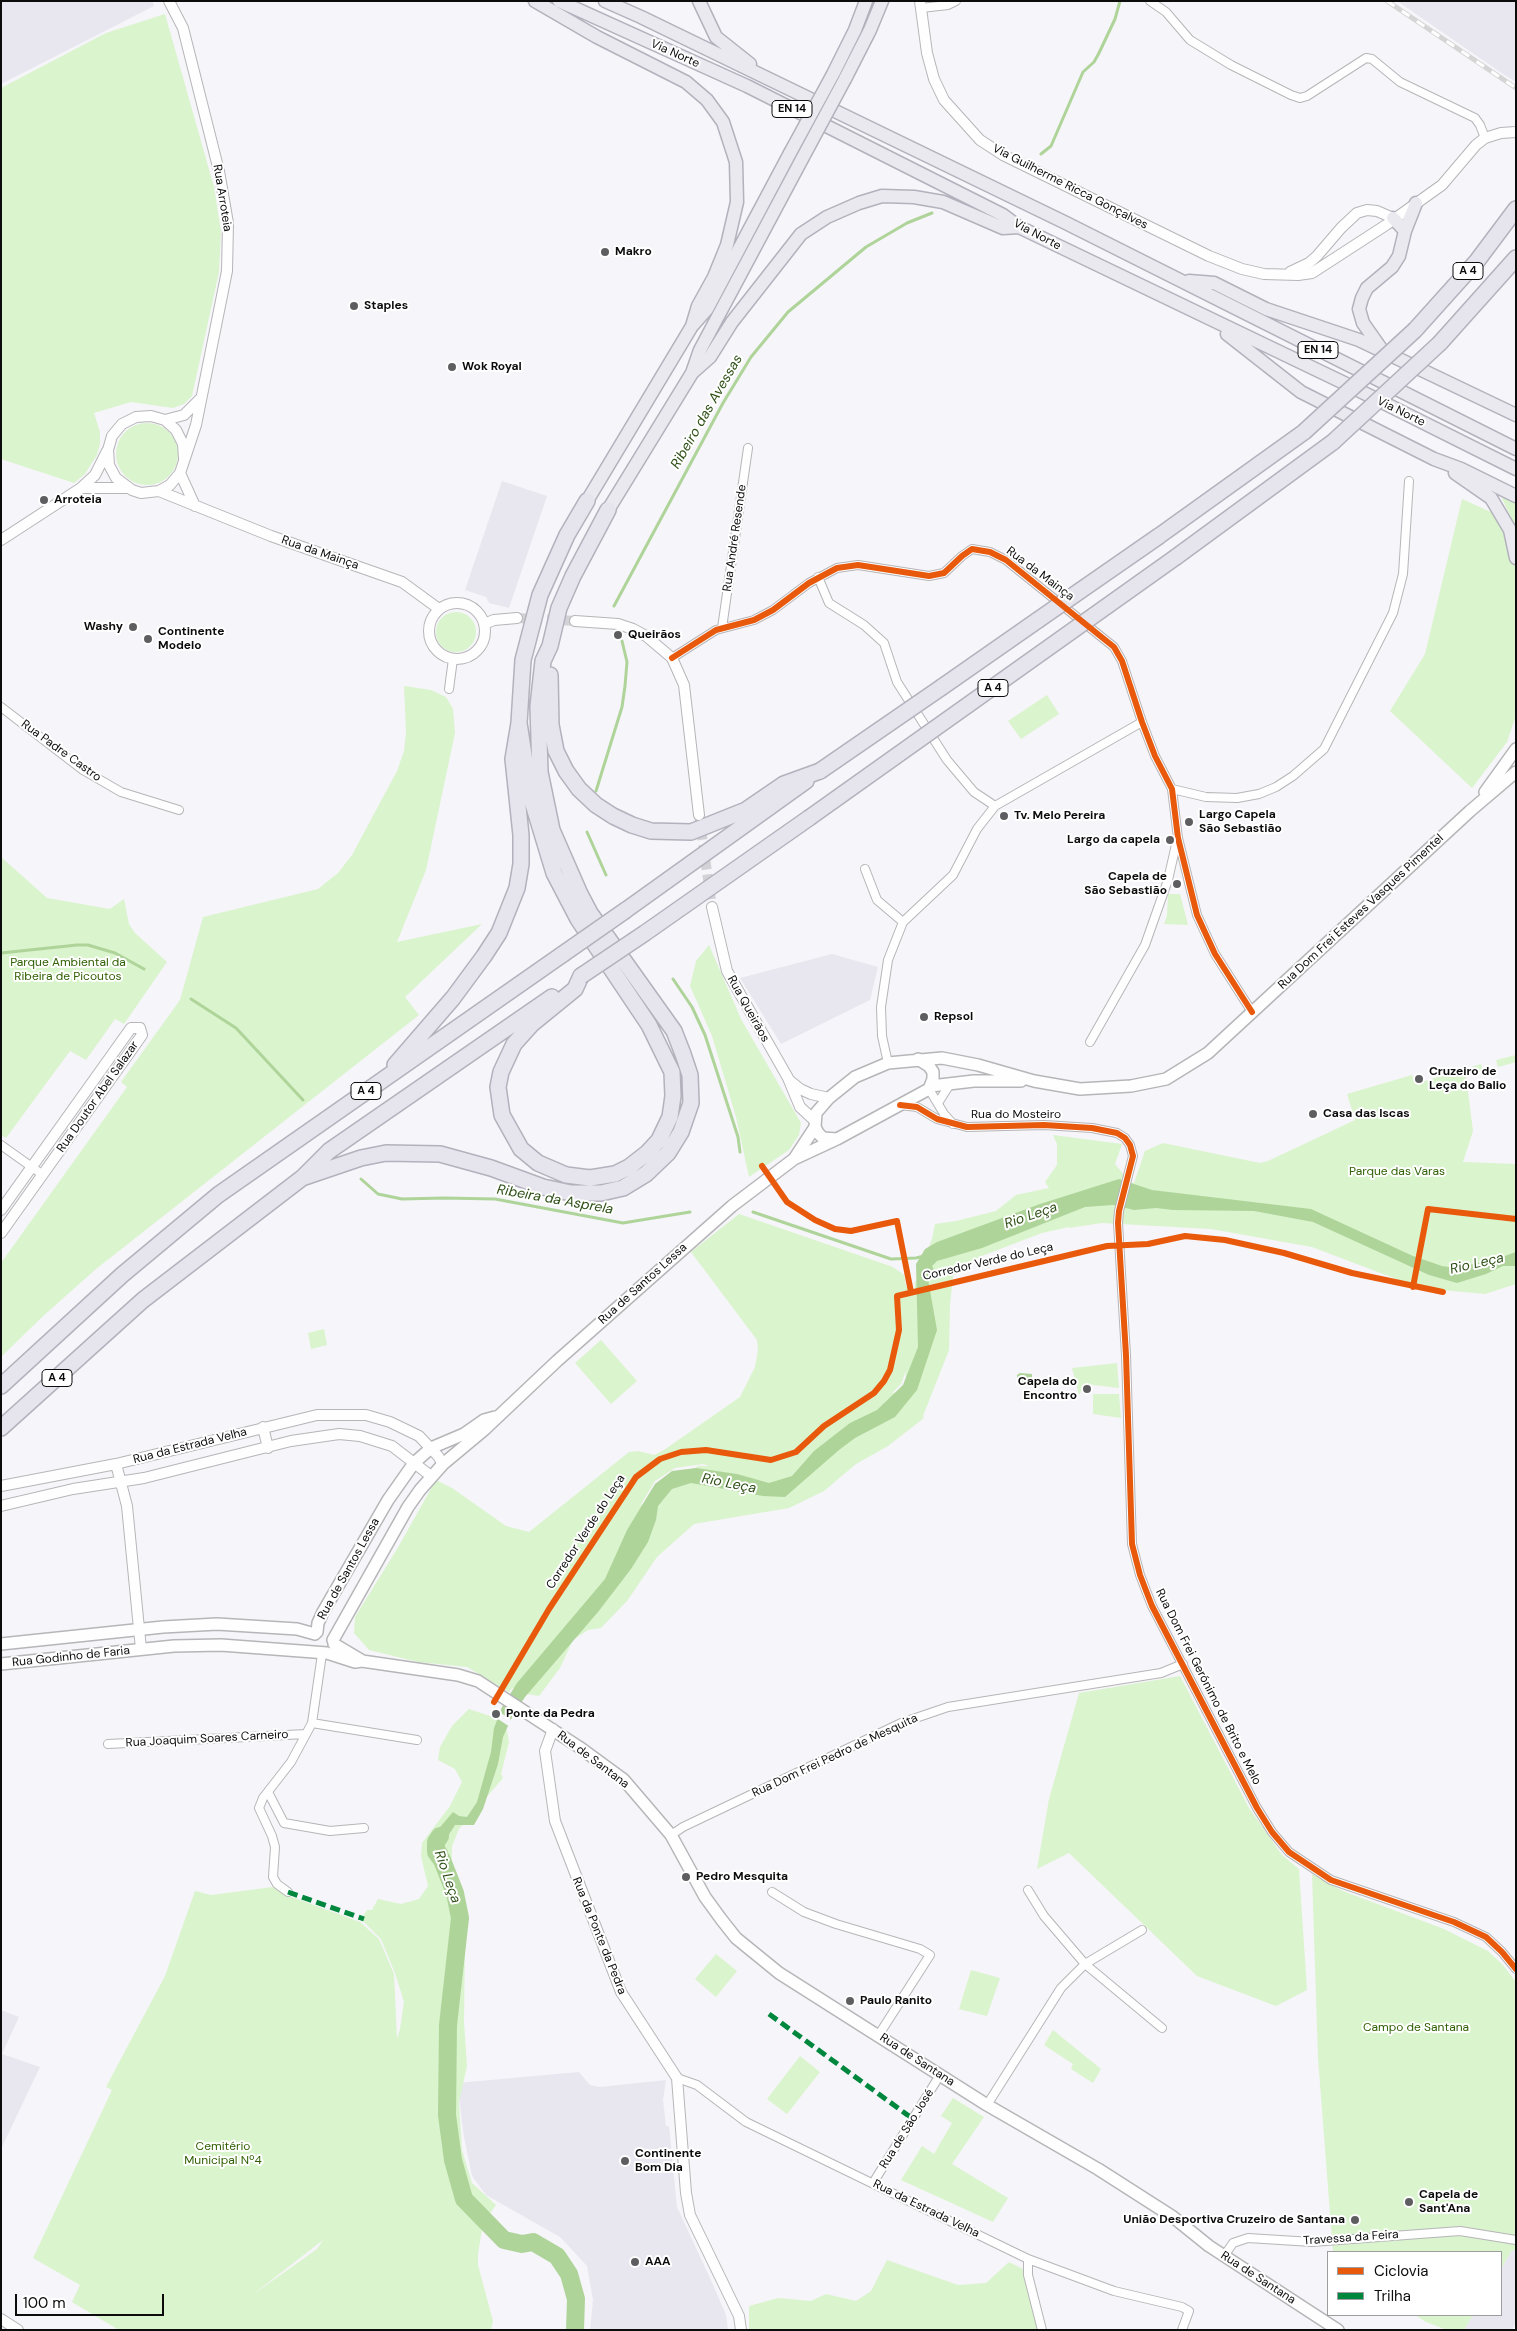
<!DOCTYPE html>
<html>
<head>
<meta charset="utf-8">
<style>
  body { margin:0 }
  #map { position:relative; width:1517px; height:2331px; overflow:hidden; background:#f6f5f9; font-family:"DM Sans",sans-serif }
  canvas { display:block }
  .frame { position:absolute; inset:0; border:2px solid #0c0c0d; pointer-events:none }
  .legend { position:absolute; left:1327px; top:2251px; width:175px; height:65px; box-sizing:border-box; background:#fff; border:1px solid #9e9e9e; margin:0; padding:6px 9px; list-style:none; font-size:15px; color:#0c0c0d }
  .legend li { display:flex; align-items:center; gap:10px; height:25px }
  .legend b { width:25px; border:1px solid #9e9e9e }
  .scale { position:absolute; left:15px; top:2294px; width:149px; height:22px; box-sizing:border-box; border:2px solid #0c0c0d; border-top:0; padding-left:6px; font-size:15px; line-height:18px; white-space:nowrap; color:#0c0c0d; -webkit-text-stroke:4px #fff; paint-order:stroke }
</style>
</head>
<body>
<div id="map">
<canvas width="1517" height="2331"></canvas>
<div class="frame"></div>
<ul class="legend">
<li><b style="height:6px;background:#e8590c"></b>Ciclovia</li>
<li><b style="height:6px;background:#00873e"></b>Trilha</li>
</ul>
<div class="scale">100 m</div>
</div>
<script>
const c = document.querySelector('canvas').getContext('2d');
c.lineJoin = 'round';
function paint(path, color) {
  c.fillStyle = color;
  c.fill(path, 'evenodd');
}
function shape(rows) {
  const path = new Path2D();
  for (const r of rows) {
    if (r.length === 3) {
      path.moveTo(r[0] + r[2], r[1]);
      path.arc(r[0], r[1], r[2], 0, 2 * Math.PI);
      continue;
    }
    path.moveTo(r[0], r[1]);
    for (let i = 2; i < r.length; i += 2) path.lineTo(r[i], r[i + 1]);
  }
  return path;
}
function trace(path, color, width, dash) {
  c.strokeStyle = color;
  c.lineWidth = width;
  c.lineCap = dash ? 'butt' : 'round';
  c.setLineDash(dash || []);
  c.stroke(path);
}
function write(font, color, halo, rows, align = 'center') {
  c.font = font + ' "DM Sans",sans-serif';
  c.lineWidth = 4;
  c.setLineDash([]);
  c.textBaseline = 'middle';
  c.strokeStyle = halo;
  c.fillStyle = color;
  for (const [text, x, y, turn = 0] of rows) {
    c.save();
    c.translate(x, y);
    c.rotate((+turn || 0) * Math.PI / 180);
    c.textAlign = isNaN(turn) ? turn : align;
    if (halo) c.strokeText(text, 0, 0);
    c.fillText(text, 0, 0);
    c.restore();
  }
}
paint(shape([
  [1,1,152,1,154,6,1,84],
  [1397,1,1516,1,1516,82,1503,74],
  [502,481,547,496,509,608,489,603,486,597,465,590],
  [832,954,878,967,870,1000,781,1044,740,978],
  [1,2010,19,2017,2,2054,40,2067,1,2149],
  [579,2072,590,2085,600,2087,666,2080,663,2100,666,2126,669,2126,677,2207,715,2289,726,2315,728,2330,590,2330,593,2300,587,2266,560,2237,486,2195,472,2176,464,2137,457,2083],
  [1512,2250,1516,2251,1516,2322,1512,2330,1464,2330,1473,2315,1501,2315,1501,2269]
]), '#e8e7ef');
paint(shape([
  [165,14,214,187,221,231,219,272,192,396,184,404,173,408,131,402,94,413,100,432,100,444,97,455,85,474,74,483,1,459,1,88,106,33],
  [147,454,31],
  [1500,494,1516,503,1516,715,1507,742,1472,788,1390,711,1425,654,1462,499,1513,522],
  [456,632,20],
  [404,686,431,690,446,697,453,709,455,733,426,870,397,942,482,924,405,997,419,1015,96,1269,41,1318,1,1357,1,1263,127,1087,121,1082,180,1000,203,917,318,889,338,873,352,855,397,771,404,751,406,732],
  [1047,695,1059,714,1021,739,1008,721],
  [1,857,47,898,110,909,124,899,129,924,135,933,167,962,124,1024,115,1019,86,1060,70,1051,6,1138,1,1135],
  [1168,894,1180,894,1188,925,1164,924,1167,916],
  [709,945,741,1019,801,1123,799,1135,789,1150,749,1177,736,1117,712,1036,690,986,696,961],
  [1516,1055,1516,1062,1498,1067,1496,1060],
  [1481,1064,1483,1071,1466,1076,1473,1131,1463,1162,1516,1164,1516,1284,1485,1294,1420,1288,1312,1247,1211,1229,1102,1223,1069,1228,1069,1227,1042,1233,979,1257,953,1276,950,1305,949,1350,923,1416,924,1418,888,1446,856,1464,824,1491,789,1508,694,1524,657,1557,627,1601,601,1628,588,1630,573,1640,560,1668,539,1696,520,1693,512,1688,509,1692,467,1667,418,1662,369,1650,354,1633,355,1617,397,1549,436,1480,452,1488,506,1526,529,1532,629,1452,638,1451,654,1455,664,1450,740,1397,755,1367,758,1350,757,1340,691,1252,739,1214,893,1267,904,1275,906,1286,914,1295,915,1283,932,1239,935,1224,956,1221,996,1211,1016,1195,1049,1188,1045,1182,1057,1165,1057,1144,1053,1135,1122,1144,1115,1164,1130,1182,1134,1183,1145,1151,1163,1143,1260,1163,1268,1161,1355,1120,1347,1094,1412,1075,1415,1084],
  [906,1371,905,1392,892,1393,901,1384],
  [703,1464,709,1466,698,1466,640,1506,655,1481,675,1468],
  [324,1329,327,1345,311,1349,308,1333],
  [601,1340,637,1381,611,1404,575,1363],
  [1117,1363,1119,1388,1085,1384,1079,1395,1072,1368],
  [1093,1394,1119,1394,1121,1418,1093,1414],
  [1180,1676,1249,1808,1282,1855,1299,1869,1307,1990,1276,2006,1197,1976,1069,1853,1037,1869,1049,1799,1079,1693],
  [469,1709,496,1718,507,1731,509,1742,501,1774,503,1778,459,1829,452,1846,451,1890,462,1911,465,1941,464,2022,467,2066,459,2102,462,2150,472,2183,496,2205,483,2223,478,2254,478,2265,493,2321,491,2330,119,2330,72,2302,80,2285,33,2258,112,2090,106,2087,165,1976,195,1891,211,1895,273,1887,292,1897,360,1922,379,1939,394,1974,397,2039,400,2029,404,2002,395,1973,381,1939,361,1919,367,1910,372,1910,378,1899,401,1904,419,1899,428,1886,421,1856,422,1843,450,1806,462,1782,455,1769,438,1760,440,1747,452,1726],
  [323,2240,317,2249,251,2296],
  [1312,1874,1343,1891,1444,1929,1488,1951,1503,1965,1516,1982,1516,2251,1512,2250,1501,2269,1501,2252,1333,2252,1318,2058],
  [716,1954,737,1971,716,1997,695,1979],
  [971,1970,1000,1978,987,2016,959,2009],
  [1053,2030,1101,2069,1093,2083,1071,2069,1073,2064,1044,2045],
  [800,2056,820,2072,787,2114,767,2099],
  [953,2098,984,2117,952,2164,1008,2198,993,2222,901,2180,922,2146,934,2154,952,2123,941,2116],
  [887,2260,958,2285,986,2283,1009,2262,1027,2271,1037,2288,1042,2330,749,2330,749,2306,778,2298,811,2301,826,2294,856,2301,871,2291],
  [1415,2315,1473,2315,1464,2330,1447,2330,1426,2322]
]), '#daf4cd');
paint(shape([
  [1119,1179,1152,1190,1311,1209,1413,1256,1442,1266,1455,1268,1499,1258,1516,1252,1516,1266,1503,1266,1486,1274,1457,1283,1429,1275,1313,1222,1254,1211,1173,1210,1156,1208,1134,1210,1113,1205,1085,1207,982,1248,937,1261,932,1266,934,1270,928,1279,937,1330,917,1390,895,1417,855,1438,839,1450,785,1497,763,1496,691,1483,672,1489,658,1506,656,1520,648,1542,631,1569,598,1612,525,1697,513,1715,503,1737,498,1764,483,1809,474,1825,455,1825,443,1844,448,1851,435,1861,428,1846,435,1833,453,1812,459,1816,467,1817,477,1802,491,1752,494,1728,502,1707,517,1683,605,1579,627,1530,655,1484,672,1471,696,1468,737,1474,769,1483,792,1476,814,1451,850,1423,877,1410,903,1385,918,1347,916,1264,925,1249,937,1242,1040,1204],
  [1020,1373,1032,1374,1032,1382,1017,1383,1017,1375]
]), '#afd49a');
paint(shape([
  [498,1711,513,1721,510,1727,495,1717]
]), '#f6f5f9');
trace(shape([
  [1041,154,1051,146,1083,72,1094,62,1099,53,1115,19,1120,1],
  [614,606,723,403,751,357,788,312,866,247,907,223,932,213],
  [596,791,622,707,625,686,627,662,622,641],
  [587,832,606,875],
  [1,953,77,945,88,945,115,953,144,969],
  [673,979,692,1007,705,1035,738,1137,740,1152],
  [191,999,236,1028,303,1100],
  [361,1179,378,1194,402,1199,444,1198,495,1199,623,1223,690,1212],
  [753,1212,891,1259,916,1258,924,1256]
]), '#afd49a', 3);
trace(shape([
  [440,1836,436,1842,436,1852,442,1860,455,1893,460,1918,448,2025,447,2115,453,2160,464,2199,504,2240,522,2244,533,2242,557,2256,569,2274,576,2299,575,2330]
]), '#afd49a', 18);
trace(shape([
  [517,618,575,621],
  [699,815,712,907]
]), '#d3d2d6', 10, [10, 5]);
const minor = shape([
  [1150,1,1166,12,1190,40,1231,65,1291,95,1300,98,1307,96,1366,58,1372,59,1400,82,1475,118,1480,125,1485,138],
  [921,8,948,5,956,1],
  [818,577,829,603,864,625,884,643,897,682,947,760,974,792,995,806],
  [722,628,748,448],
  [672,658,716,630,754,620,773,610,809,583,837,568,858,565,929,576,944,573,962,556,972,549,990,552,1006,560,1104,639,1114,647,1122,661,1142,722,1155,756,1172,789,1178,838,1197,915,1215,954,1252,1012],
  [449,689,453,659],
  [1,707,83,770,121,792,179,810],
  [1172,789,1206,797,1237,798,1259,794,1276,787,1293,776,1324,749,1393,613,1403,574,1409,481],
  [865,869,877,900,903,922],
  [1090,1042,1145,945,1168,880,1177,840],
  [888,1063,882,1036,881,1007,888,960,903,922,953,875,977,829,995,806,1142,722],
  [929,1089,944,1114,953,1124],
  [938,1103,950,1084],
  [900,1105,917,1107,937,1119,967,1127,1044,1125,1092,1128,1117,1133,1125,1138,1130,1145,1133,1156,1119,1211,1118,1223,1126,1355,1132,1544,1140,1575,1152,1606,1257,1808,1272,1832,1289,1852,1331,1880,1454,1922,1486,1937,1502,1952,1516,1969],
  [1,1145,43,1175],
  [312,1723,417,1740],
  [108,1744,306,1734],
  [268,1792,284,1823,330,1831,364,1828],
  [671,1835,683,1827,901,1723,948,1707,1161,1673,1183,1664],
  [1028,1890,1044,1916,1085,1964,1162,2028],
  [288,1892,277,1884,273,1877,275,1847,272,1836,259,1808,263,1798,291,1762,312,1723,322,1654],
  [772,1892,804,1912,836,1924,920,1949,930,1955,878,2036],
  [677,2078,697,2085,746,2122,1028,2259,1114,2291,1182,2307,1189,2311,1182,2330],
  [987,2105,1061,1988,1085,1964,1142,1930],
  [873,2183,940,2075],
  [1224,2256,1233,2243,1248,2238,1312,2242,1460,2231,1516,2240],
  [1028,2259,1028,2275,1042,2330]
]);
const tertiary = shape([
  [169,1,183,28,219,171,228,223,227,271,196,425,180,473,170,485,159,491,141,493,132,490,116,478,109,465,108,450,112,436,122,424,136,417,151,416,165,420,176,430,183,444,184,459],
  [920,1,927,53,934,79,944,100,980,140,1003,155,1209,256,1242,269,1264,274,1298,275,1312,273,1386,225,1442,185,1476,145,1485,138,1501,133,1516,132],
  [1290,272,1309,263,1317,256,1341,228,1357,213,1367,210,1377,211,1393,218],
  [165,420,184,415,200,399],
  [180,473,195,506],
  [81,488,127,488],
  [159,491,271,536,402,582,439,609],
  [1,540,81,488,95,475,107,451],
  [457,631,28],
  [575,621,618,624,633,629,646,636,672,658,684,685,699,815],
  [484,624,494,620,517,618],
  [712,907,727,971,788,1078,800,1107,814,1120],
  [790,1081,800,1089,811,1094,829,1098],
  [1,1210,131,1028,140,1028,142,1035,1,1233],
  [263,1427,268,1448],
  [116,1464,127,1506,141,1649],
  [1,1486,116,1464,317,1415,366,1415,390,1422,419,1436,438,1456,443,1464],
  [1,1506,73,1489,144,1478,291,1441,339,1434,360,1436,392,1446,431,1476],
  [553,1729,545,1751,555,1821,621,1992,677,2078,686,2193,690,2215,739,2316,741,2330],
  [1,2319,18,2330]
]);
const secondary = shape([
  [1485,792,1516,749],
  [931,1086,974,1081,1021,1081],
  [837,1139,823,1138,818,1133,815,1127,816,1113,829,1098,855,1077,888,1063,942,1058,978,1065,1034,1081,1080,1089,1131,1086,1166,1079,1208,1053,1470,811,1516,772],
  [794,1159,815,1127],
  [317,1632,318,1623,323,1612,388,1500,414,1463,431,1448,464,1434,484,1420,495,1417],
  [333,1640,408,1507,420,1490,443,1464,485,1429,557,1361,732,1206,794,1159,837,1139,929,1089,933,1079,933,1072,929,1066,918,1059],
  [1,1644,163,1627,217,1624,297,1629,315,1634],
  [334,1644,361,1660],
  [1,1664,174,1646,221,1645,327,1653,355,1662,362,1661,458,1675,478,1681,579,1747,624,1780,671,1835,705,1897,721,1919,736,1938,779,1973,987,2105,1098,2169,1173,2217,1209,2246,1338,2330]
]);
const trunk = shape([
  [535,1,597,37,686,82,707,100,723,122,736,162,737,202,727,245,714,277,698,306,692,326],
  [559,1,747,86,1003,215,1019,227,1342,382,1516,469],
  [605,1,641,17,1066,223,1516,449],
  [699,1,716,37,750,64],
  [833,74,855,30,866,1],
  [845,79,870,30,882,1],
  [1405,231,1416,203],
  [1189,281,1214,283,1266,309,1359,340,1516,415],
  [1227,334,1301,392,1434,459,1461,469,1516,496],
  [1382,350,1363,323,1359,309,1362,298,1367,288,1392,267,1399,256,1405,231,1393,218],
  [692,373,710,357,732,322,801,234,827,217,859,203,882,196,914,197,943,202,1003,228,1019,227],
  [1455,473,1491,498,1510,530,1516,558],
  [587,501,692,326,707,309,790,153],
  [608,510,692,373,700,350,802,159]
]);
const motorway = shape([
  [1415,330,1477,261,1516,209],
  [1440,343,1516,258],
  [1159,536,1304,432],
  [1176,557,1333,442],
  [550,675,551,725,556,751,566,771,579,789,596,805,613,816,632,825,651,831,691,832,746,810,784,784,820,771],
  [942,687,1038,620],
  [519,723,530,794,554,873,578,919,649,1025,672,1072,673,1096,670,1117,659,1140,647,1153,629,1167,615,1174,590,1178,566,1175,538,1163,521,1149,502,1115,498,1087,501,1072,514,1044,532,1024,575,989,581,976],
  [626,910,806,781],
  [645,933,809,818],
  [395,1065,453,998,484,956,499,933,517,888,521,864,521,835,513,759,519,723,523,660,540,595,567,535,587,501],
  [302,1178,361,1158,386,1153,440,1154,491,1168,543,1187,571,1193,601,1193,623,1188,646,1174,668,1153,681,1132,691,1103,690,1075,683,1054,674,1031,590,913,580,894,552,830,540,772,538,706,543,661,550,646,559,608,573,576,608,510],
  [1,1386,122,1275,218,1195,563,954],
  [1,1428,143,1300,302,1178,329,1151,552,997]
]);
trace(minor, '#b6b5b8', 10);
trace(tertiary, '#b6b5b8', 12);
trace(secondary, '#b6b5b8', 14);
trace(trunk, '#b3b1bc', 15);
trace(motorway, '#b3b1bc', 18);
trace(minor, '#fefefe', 8);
trace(tertiary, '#fefefe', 10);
trace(secondary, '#fefefe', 11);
trace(trunk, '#eae9f0', 12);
trace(motorway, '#e6e4ed', 15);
const rail = shape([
  [1387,1,1516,88]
]);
trace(rail, '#d5d5d6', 5);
trace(rail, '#fff', 3, [9]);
const trunkBridge = shape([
  [790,153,833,74],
  [802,159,845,79]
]);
const motorwayBridge = shape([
  [1304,432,1415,330],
  [1333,442,1440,343],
  [1038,620,1159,536],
  [820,771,942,687],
  [809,818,1176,557],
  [563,954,626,910],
  [581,976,645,933]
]);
trace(trunkBridge, '#b3b1bc', 15, []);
trace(motorwayBridge, '#b3b1bc', 18, []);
trace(trunkBridge, '#eae9f0', 12);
trace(motorwayBridge, '#e6e4ed', 15);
trace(shape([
  [288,1892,364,1919],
  [769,2014,913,2119]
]), '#00873e', 5, [10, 5]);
trace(shape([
  [672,658,716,630,754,620,773,610,809,583,837,568,858,565,929,576,944,573,962,556,972,549,990,552,1006,560,1104,639,1114,647,1122,661,1142,722,1155,756,1172,789,1178,838,1197,915,1215,954,1252,1012],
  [900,1105,917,1107,937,1119,967,1127,1044,1125,1092,1128,1117,1133,1125,1138,1130,1145,1133,1156,1119,1211,1118,1223,1126,1355,1132,1544,1140,1575,1152,1606,1257,1808,1272,1832,1289,1852,1331,1880,1454,1922,1486,1937,1502,1952,1516,1969],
  [762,1166,787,1202,815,1220,835,1229,851,1231,897,1221,911,1292],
  [1413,1287,1428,1209,1516,1219],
  [494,1702,549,1609,636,1477,660,1459,681,1452,706,1450,771,1460,796,1452,824,1426,874,1393,884,1381,890,1370,899,1330,897,1296,1107,1246,1148,1244,1185,1236,1225,1240,1284,1253,1352,1273,1443,1292]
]), '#e8590c', 6);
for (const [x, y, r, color] of [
  [605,252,5,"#5e5e60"],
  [354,306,5,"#5e5e60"],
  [452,367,5,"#5e5e60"],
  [44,500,5,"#5e5e60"],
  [133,627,5,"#5e5e60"],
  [618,635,5,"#5e5e60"],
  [148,639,5,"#5e5e60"],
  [1004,816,5,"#5e5e60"],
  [1189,822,5,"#5e5e60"],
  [1170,840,5,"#5e5e60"],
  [1177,884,5,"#5e5e60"],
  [924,1017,5,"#5e5e60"],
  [1419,1079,5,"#5e5e60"],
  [1313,1114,5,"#5e5e60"],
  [1087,1389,5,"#5e5e60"],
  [496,1714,5,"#5e5e60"],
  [686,1877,5,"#5e5e60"],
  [850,2001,5,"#5e5e60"],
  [625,2161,5,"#5e5e60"],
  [1409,2202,5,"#5e5e60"],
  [1355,2220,5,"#5e5e60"],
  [635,2262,5,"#5e5e60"]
]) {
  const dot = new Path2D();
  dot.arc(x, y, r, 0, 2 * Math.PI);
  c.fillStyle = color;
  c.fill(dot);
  trace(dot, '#fff', 2);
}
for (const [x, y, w] of [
  [792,109,40],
  [1468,271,30],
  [1318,350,40],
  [993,688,30],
  [366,1091,30],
  [57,1378,30]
]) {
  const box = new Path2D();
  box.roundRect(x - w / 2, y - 8.5, w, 17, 4);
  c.fillStyle = '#fff';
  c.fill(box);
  trace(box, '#0c0c0d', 1);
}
write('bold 11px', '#0c0c0d', null, [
  ["EN 14",792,109],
  ["A 4",1468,271],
  ["EN 14",1318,350],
  ["A 4",993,688],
  ["A 4",366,1091],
  ["A 4",57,1378]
]);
write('12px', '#0c0c0d', '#fff', [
  ["Via Norte",675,54,24],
  ["Via Guilherme Ricca Gonçalves",1070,187,27],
  ["Rua Arroteia",222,198,81],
  ["Via Norte",1037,235,28],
  ["Via Norte",1401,412,26],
  ["Rua André Resende",735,538,-82],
  ["Rua da Mainça",320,553,19],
  ["Rua da Mainça",1040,574,37],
  ["Rua Padre Castro",61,751,36],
  ["Rua Dom Frei Esteves Vasques Pimentel",1361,912,-43],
  ["Rua Queirãos",748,1009,61],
  ["Rua Doutor Abel Salazar",98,1097,-55],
  ["Rua do Mosteiro",1016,1115],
  ["Corredor Verde do Leça",988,1262,-13],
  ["Rua de Santos Lessa",643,1284,-42],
  ["Rua da Estrada Velha",190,1446,-14],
  ["Corredor Verde do Leça",586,1532,-57],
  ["Rua de Santos Lessa",349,1569,-61],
  ["Rua Godinho de Faria",71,1657,-6],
  ["Rua Dom Frei Gerónimo de Brito e Melo",1208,1687,63],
  ["Rua Joaquim Soares Carneiro",207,1739,-3],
  ["Rua Dom Frei Pedro de Mesquita",835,1756,-25],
  ["Rua de Santana",593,1760,37],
  ["Rua da Ponte da Pedra",599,1936,68],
  ["Rua de Santana",917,2060,33],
  ["Rua de São José",907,2129,-58],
  ["Rua da Estrada Velha",926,2209,26],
  ["Travessa da Feira",1351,2238,-4],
  ["Rua de Santana",1258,2278,33]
]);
write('bold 12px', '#0c0c0d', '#fff', [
  ["Makro",615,252],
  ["Staples",364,306],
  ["Wok Royal",462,367],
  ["Arroteia",54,500],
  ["Washy",123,627,"right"],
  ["Continente",158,632],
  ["Modelo",158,646],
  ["Queirãos",628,635],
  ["Largo Capela",1199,815],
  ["São Sebastião",1199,829],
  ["Tv. Melo Pereira",1014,816],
  ["Largo da capela",1160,840,"right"],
  ["Capela de",1167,877,"right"],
  ["São Sebastião",1167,891,"right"],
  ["Repsol",934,1017],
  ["Cruzeiro de",1429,1072],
  ["Leça do Balio",1429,1086],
  ["Casa das Iscas",1323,1114],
  ["Capela do",1077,1382,"right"],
  ["Encontro",1077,1396,"right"],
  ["Ponte da Pedra",506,1714],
  ["Pedro Mesquita",696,1877],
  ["Paulo Ranito",860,2001],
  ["Continente",635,2154],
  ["Bom Dia",635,2168],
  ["Capela de",1419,2195],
  ["Sant'Ana",1419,2209],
  ["União Desportiva Cruzeiro de Santana",1345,2220,"right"],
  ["AAA",645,2262]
], 'left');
write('12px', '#306004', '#fff', [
  ["Parque Ambiental da",68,963],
  ["Ribeira de Picoutos",68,977],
  ["Parque das Varas",1397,1172],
  ["Campo de Santana",1416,2028],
  ["Cemitério",223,2147],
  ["Municipal Nº4",223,2161]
]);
write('italic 14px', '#2e5017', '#fff', [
  ["Ribeiro das Avessas",707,412,-60],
  ["Ribeira da Asprela",555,1200,10],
  ["Rio Leça",1031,1216,-19],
  ["Rio Leça",1477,1264,-13],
  ["Rio Leça",729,1484,11],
  ["Rio Leça",447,1877,71]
]);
</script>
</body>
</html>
